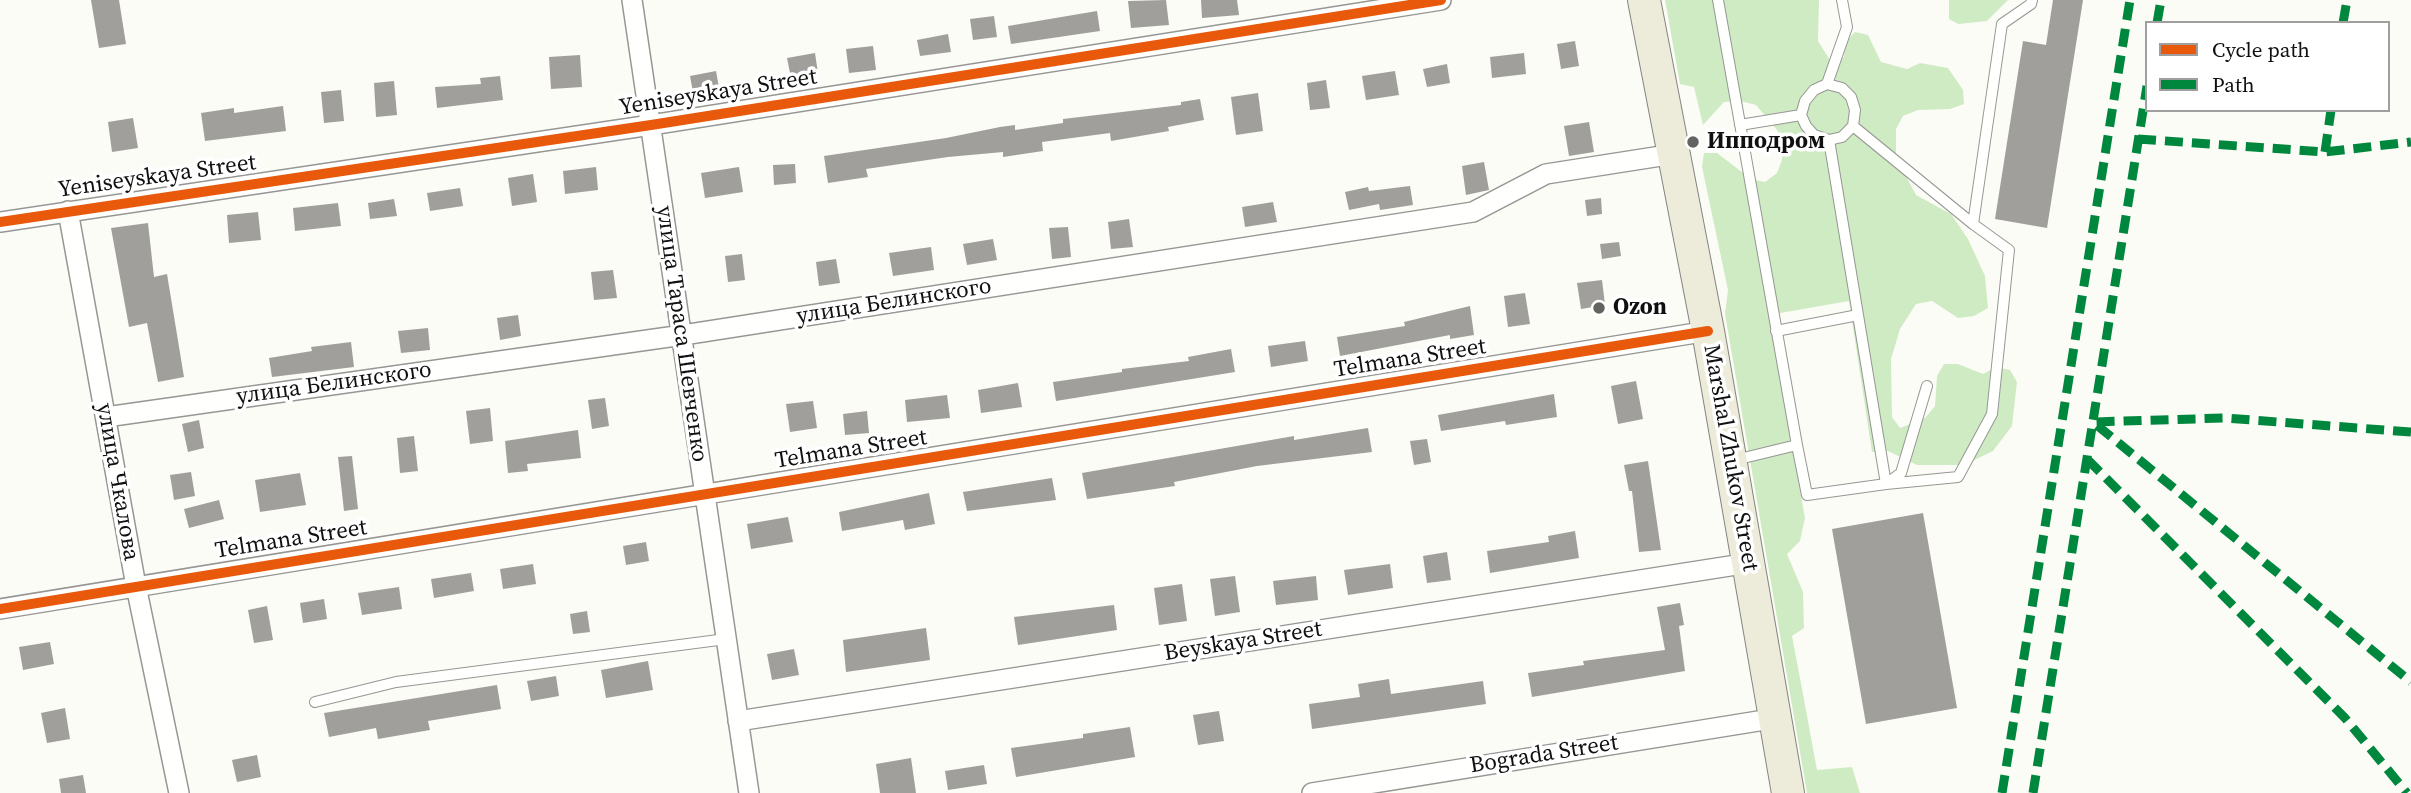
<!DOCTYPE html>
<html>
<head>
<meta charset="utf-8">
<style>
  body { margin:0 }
  #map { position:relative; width:2411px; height:793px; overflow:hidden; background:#fcfcf6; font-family:"Source Serif 4",serif }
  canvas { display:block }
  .legend { position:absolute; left:2145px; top:21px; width:245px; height:91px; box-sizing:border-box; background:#fff; border:2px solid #9f9f9f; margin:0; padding:9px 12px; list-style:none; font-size:21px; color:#101010 }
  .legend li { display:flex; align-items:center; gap:14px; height:35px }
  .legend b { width:35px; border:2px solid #9f9f9f }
</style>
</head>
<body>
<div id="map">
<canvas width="2411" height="793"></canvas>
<ul class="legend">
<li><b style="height:9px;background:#e8590c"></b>Cycle path</li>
<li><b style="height:9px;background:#00873e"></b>Path</li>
</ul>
</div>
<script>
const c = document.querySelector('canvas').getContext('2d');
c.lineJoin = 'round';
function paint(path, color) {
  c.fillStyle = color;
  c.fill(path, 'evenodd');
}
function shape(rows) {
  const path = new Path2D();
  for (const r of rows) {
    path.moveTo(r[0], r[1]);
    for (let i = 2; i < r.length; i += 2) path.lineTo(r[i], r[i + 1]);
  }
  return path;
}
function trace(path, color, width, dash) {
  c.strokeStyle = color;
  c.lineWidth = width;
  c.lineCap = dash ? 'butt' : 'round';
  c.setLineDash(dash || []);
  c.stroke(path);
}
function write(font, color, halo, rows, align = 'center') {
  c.font = font + ' "Source Serif 4",serif';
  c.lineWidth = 7;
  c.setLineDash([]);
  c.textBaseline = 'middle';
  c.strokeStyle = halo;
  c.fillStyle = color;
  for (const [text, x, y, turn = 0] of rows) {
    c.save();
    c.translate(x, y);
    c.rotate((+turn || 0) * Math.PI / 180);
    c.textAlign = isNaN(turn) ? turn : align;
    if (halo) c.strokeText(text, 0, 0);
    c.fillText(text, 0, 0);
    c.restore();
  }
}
paint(shape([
  [1665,0,1819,0,1818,41,1833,65,1844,57,1845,43,1855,32,1868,35,1881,62,1907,69,1920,63,1948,68,1963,90,1964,104,1950,109,1918,110,1903,116,1896,129,1896,157,1916,195,1951,214,1968,239,1985,276,1988,308,1974,316,1958,318,1932,301,1916,304,1900,329,1891,359,1892,417,1900,428,1925,418,1935,406,1937,376,1944,364,1958,364,1983,374,1996,367,2010,370,2017,382,2012,426,1993,451,1964,465,1917,465,1888,451,1872,452,1849,301,1769,315,1805,518,1800,541,1787,554,1803,592,1804,628,1792,636,1803,694,1817,770,1852,767,1860,793,1807,793,1725,314,1728,290,1702,167,1704,153,1717,153,1751,179,1765,182,1777,173,1782,160,1782,145,1777,130,1756,105,1740,101,1724,102,1703,125,1694,87,1680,84],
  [1949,0,2008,0,1987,21,1958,24,1949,19]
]), '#cfebc3');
paint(shape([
  [91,0,119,0,126,44,99,48],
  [1166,0,1169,25,1131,28,1128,1],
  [1201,0,1237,0,1239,15,1202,18],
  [2053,0,2083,0,2047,228,1995,219,2023,41,2046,45],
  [1097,11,1100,31,1011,44,1008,26],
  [994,16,997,37,973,40,970,19],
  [948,34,951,52,920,56,917,40],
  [1575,41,1579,66,1561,69,1557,44],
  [873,46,876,70,849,73,846,49],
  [815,53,818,73,791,78,787,58],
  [1524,53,1526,74,1492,78,1490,57],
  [580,55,582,87,551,89,549,57],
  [1447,64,1450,83,1427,87,1423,69],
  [716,71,720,93,694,98,690,76],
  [1395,71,1399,95,1366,100,1362,76],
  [500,76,503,100,437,108,435,87,481,84,480,78],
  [1326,80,1330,108,1310,110,1307,83],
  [394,81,397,115,376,117,374,83],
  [341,90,344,121,324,123,321,92],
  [1258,93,1263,131,1236,135,1231,97],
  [1200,99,1204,120,1168,127,1169,131,1111,141,1110,133,1042,142,1043,151,1003,157,1003,152,948,157,866,169,868,177,828,183,824,156,946,138,1000,127,1015,125,1015,130,1063,123,1063,119,1181,105,1181,102],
  [283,106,286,131,205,141,201,113,234,108,234,113],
  [133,118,138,148,112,152,108,122],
  [1589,122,1594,152,1569,156,1564,126],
  [1484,162,1489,190,1466,195,1462,166],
  [795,164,796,183,774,185,773,165],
  [596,167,598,190,565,194,563,171],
  [739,167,743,192,705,198,701,173],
  [533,174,537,202,512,206,508,178],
  [1410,186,1413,205,1380,210,1379,204,1349,210,1345,192,1368,187,1369,191],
  [460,188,463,206,430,211,427,193],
  [1601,198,1602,214,1587,216,1585,200],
  [394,199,397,216,370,219,368,203],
  [1273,202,1277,222,1245,227,1242,207],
  [338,203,341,226,295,231,293,208],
  [258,212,261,240,229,243,227,215],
  [1129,219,1133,247,1111,249,1108,222],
  [148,223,154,277,167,274,184,377,158,382,147,323,129,327,111,228],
  [1068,227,1071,257,1052,259,1049,228],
  [993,239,997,260,967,265,963,244],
  [1619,242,1621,256,1602,259,1600,244],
  [931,247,934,270,893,276,889,253],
  [742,254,745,280,728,282,725,256],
  [836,259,840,283,819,286,816,262],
  [613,270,617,298,594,300,591,272],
  [1602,280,1605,305,1581,309,1577,283],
  [1525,293,1530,324,1508,327,1504,296],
  [1470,306,1474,335,1450,339,1450,335,1340,356,1337,337,1405,326,1404,322],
  [518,315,521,336,500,340,497,318],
  [428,328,430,350,401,353,398,331],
  [1305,341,1308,361,1271,367,1268,346],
  [351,342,354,367,272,377,269,358,312,351,311,347],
  [1231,349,1235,372,1056,401,1053,382,1122,372,1122,369,1189,361,1188,357],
  [1636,381,1643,419,1618,424,1611,386],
  [1018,383,1022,407,981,413,978,390],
  [1554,394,1557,417,1506,425,1505,421,1441,431,1438,415],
  [947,395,950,418,907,422,905,400],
  [605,398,609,426,592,429,588,400],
  [813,401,817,428,790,432,786,404],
  [490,408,493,441,470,444,466,411],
  [867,411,869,433,845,435,843,414],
  [199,420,204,448,188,452,182,424],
  [1368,428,1372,452,1257,466,1174,482,1175,486,1087,499,1082,473,1294,436,1294,440],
  [578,430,581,458,527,464,528,471,508,473,505,441],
  [414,436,418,471,400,473,397,438],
  [1427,439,1431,462,1414,465,1410,441],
  [352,456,358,509,344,511,338,457],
  [1648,461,1661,550,1639,552,1632,491,1629,491,1624,465],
  [191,472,195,496,174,500,170,475],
  [300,473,306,505,260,512,255,480],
  [1052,478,1056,500,967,511,963,492],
  [929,493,935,524,905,530,903,520,842,531,839,512],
  [219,500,224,519,189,528,184,509],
  [1923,513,1957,708,1866,724,1832,529],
  [788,517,793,542,751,549,747,524],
  [1575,531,1579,558,1490,573,1487,551,1549,542,1548,536],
  [646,542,649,561,626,565,623,546],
  [1447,552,1451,580,1427,583,1423,556],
  [533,564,536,584,503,589,500,569],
  [1390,564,1393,588,1348,595,1344,570],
  [471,573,474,591,434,598,431,579],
  [1235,576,1240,612,1215,616,1210,579],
  [1316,576,1318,600,1276,605,1273,581],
  [1182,584,1187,621,1159,625,1154,588],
  [399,587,402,609,362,615,358,593],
  [324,599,327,619,303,623,300,603],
  [1680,603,1684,625,1679,626,1685,671,1532,697,1528,673,1584,665,1583,661,1665,650,1657,607],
  [1114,605,1117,630,1018,645,1014,617],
  [267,606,273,640,254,643,248,610],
  [587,611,590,632,573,634,570,614],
  [926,628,930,660,846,672,843,640],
  [50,642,54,664,23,670,19,647],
  [794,649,799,675,772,680,767,654],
  [648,661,653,690,606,698,601,670],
  [556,676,559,696,531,701,527,681],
  [1389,679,1391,694,1483,681,1486,704,1312,729,1309,704,1360,697,1358,684],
  [497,685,501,709,428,721,430,730,378,739,376,728,329,737,324,713],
  [65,708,70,739,47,743,41,713],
  [1219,711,1224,741,1198,745,1193,715],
  [1130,727,1135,757,1016,777,1011,748,1083,738,1083,734],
  [257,755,261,777,237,782,232,760],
  [911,758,916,793,880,793,876,764],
  [984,765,987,784,948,790,945,771],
  [83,775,86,793,61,793,59,779]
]), '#a09f9b');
const lane = shape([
  [1718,0,1797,445],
  [1827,84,1847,27,1842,0],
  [1740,125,1801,115,1805,101,1814,90,1827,84,1842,88,1851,97,1855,110,1853,126,1842,137,1829,140,1814,135,1806,126,1801,115],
  [1853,126,1973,224],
  [1829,140,1886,484,1958,477,1992,414,2009,250,1973,224,2002,24,2031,4,2032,0],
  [1776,331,1858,315],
  [1735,460,1797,445,1807,495,1886,484,1901,473,1927,386],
  [315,702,396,682,726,639]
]);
const street = shape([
  [632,0,749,793],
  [68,211,136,586,179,793],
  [0,222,651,125,1441,0],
  [106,417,683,335,1473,212,1546,174,1674,154],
  [0,609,1708,331],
  [738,721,1749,563],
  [1312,793,1777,718]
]);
const primary = shape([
  [1644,0,1708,331,1788,793]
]);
trace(lane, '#969694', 12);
trace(street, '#969694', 22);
trace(primary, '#848481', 34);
trace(lane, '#fffffe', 10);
trace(street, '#fffffe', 19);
trace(primary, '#edecda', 32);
trace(shape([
  [2157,23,2161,0],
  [2343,23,2347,0],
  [2138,139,2325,152,2411,142],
  [2325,152,2331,110],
  [2411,432,2225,418,2093,422,2411,682],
  [2087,459,2345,718,2407,793],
  [2002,793,2130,0],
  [2033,793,2147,86]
]), '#00873e', 9, [18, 9]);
trace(shape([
  [0,222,651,125,1441,0],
  [0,609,1708,331]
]), '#e8590c', 10);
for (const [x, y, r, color] of [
  [1693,142,7,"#636360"],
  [1599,308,7,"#636360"]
]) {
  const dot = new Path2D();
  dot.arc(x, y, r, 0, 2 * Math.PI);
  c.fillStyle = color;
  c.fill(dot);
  trace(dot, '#fff', 2.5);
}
write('23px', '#101010', '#fff', [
  ["Yeniseyskaya Street",718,93,-9],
  ["Yeniseyskaya Street",157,177,-8],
  ["улица Белинского",894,302,-9],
  ["улица Тараса Шевченко",681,334,82],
  ["Telmana Street",1410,359,-9],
  ["улица Белинского",334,384,-8],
  ["Telmana Street",851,450,-9],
  ["Marshal Zhukov Street",1730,458,80],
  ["улица Чкалова",117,482,80],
  ["Telmana Street",291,540,-9],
  ["Beyskaya Street",1243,642,-9],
  ["Bograda Street",1544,755,-9]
]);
write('bold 23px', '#101010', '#fff', [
  ["Ипподром",1707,142],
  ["Ozon",1613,308]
], 'left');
</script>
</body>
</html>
